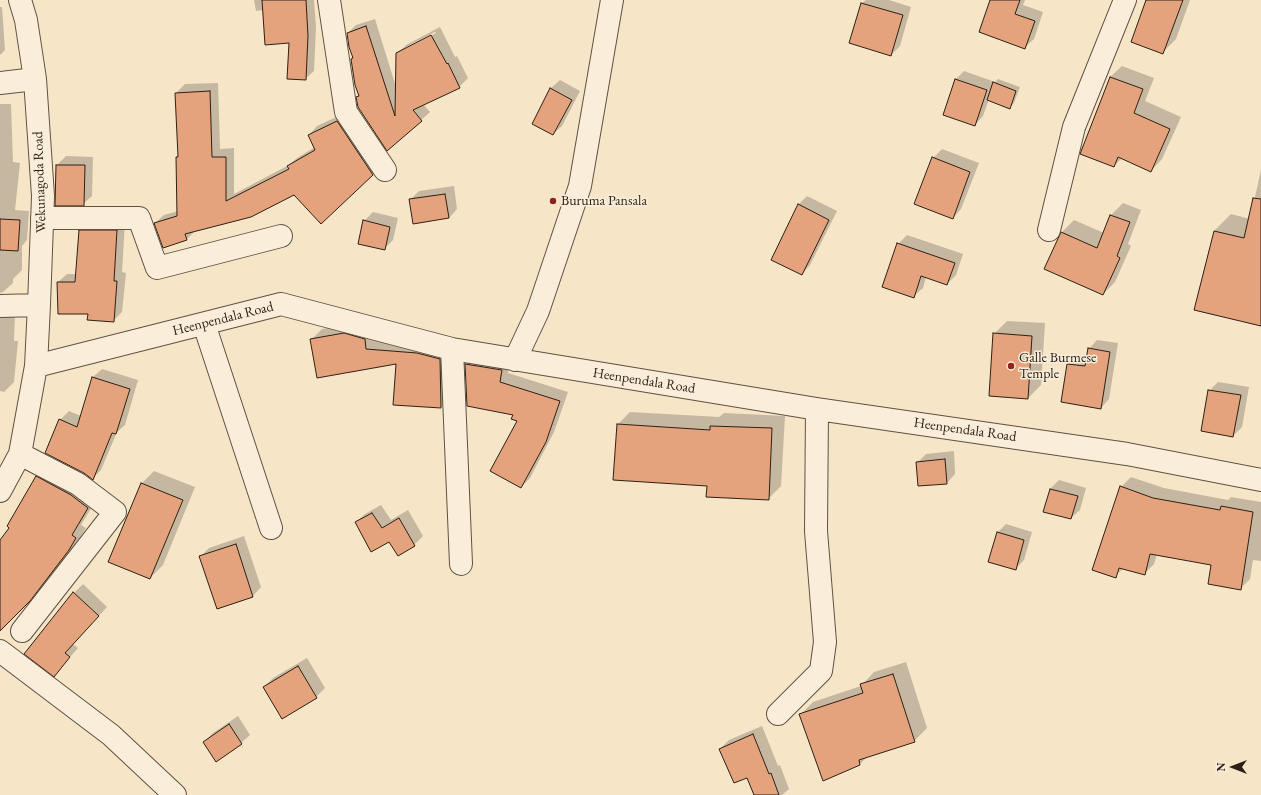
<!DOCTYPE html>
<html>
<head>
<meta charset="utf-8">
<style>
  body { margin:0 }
  #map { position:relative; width:1261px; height:795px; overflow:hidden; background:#f7e5c8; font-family:"EB Garamond",serif }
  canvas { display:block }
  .north { position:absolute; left:1213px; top:747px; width:40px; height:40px; -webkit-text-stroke:3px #faeedb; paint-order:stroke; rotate:270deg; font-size:11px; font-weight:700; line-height:16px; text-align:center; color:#2d2014 }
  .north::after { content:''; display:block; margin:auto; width:14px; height:18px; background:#2d2014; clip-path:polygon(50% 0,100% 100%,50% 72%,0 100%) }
</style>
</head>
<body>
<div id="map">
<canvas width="1261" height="795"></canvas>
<div class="north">N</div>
</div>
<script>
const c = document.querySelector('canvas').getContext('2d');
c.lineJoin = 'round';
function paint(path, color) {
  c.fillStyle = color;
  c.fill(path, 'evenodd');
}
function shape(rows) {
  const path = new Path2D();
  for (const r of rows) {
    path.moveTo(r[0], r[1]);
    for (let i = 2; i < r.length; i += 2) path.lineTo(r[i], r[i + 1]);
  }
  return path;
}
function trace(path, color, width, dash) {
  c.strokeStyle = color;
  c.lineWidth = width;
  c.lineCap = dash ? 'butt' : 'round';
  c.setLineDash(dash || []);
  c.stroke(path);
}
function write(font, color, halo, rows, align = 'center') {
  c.font = font + ' "EB Garamond",serif';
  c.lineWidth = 3;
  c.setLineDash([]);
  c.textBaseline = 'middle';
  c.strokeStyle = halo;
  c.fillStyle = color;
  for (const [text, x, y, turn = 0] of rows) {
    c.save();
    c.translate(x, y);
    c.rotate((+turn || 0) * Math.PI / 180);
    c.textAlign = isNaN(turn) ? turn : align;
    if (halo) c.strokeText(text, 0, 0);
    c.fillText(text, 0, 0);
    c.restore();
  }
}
paint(shape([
  [254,0,314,0,316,27,314,71,305,79,290,42,263,10,256,11],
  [866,0,889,0,911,7,900,46,891,55,862,3],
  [991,0,1025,0,1023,5,1043,12,1034,39,1025,47],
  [1147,0,1190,0,1176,39,1163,52],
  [0,7,2,7,5,50,0,55],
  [375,19,396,87,397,54,406,45,440,27,455,57,457,56,468,78,459,87,423,104,430,112,388,150,360,96,352,59,353,57,348,33,356,25],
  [435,32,436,33,404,50,404,48],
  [1122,66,1154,78,1145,101,1181,117,1162,159,1151,171,1122,158,1114,166,1082,154,1110,77],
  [964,71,995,82,998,79,1020,87,1014,103,1010,107,989,99,983,116,975,125,955,80],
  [560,80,580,91,562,126,553,134,533,123,551,88],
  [218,83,220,149,234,148,234,194,289,165,297,158,315,147,309,135,317,126,345,113,381,166,321,223,294,193,195,231,187,239,164,247,155,223,164,215,178,211,177,158,179,156,176,93,185,84],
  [0,104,11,104,13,162,20,163,15,210,29,211,27,240,22,246,22,270,13,279,13,283,3,292,0,293],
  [942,149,979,163,961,209,953,218,933,158],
  [66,156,93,157,92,196,83,204,57,165],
  [1261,170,1261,325,1196,309,1214,231,1231,214,1250,219],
  [454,186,457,209,449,218,410,200,419,191],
  [807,196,837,211,810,265,802,274,798,205],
  [1123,203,1141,210,1128,244,1131,246,1115,282,1103,294,1045,268,1062,232,1074,220,1104,233,1111,215],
  [373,212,398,218,393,240,384,249,364,221],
  [88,222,125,222,122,272,126,273,122,312,113,321,89,313,58,282,67,274,77,274,79,231],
  [907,235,963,254,956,275,947,284,926,277,923,288,914,296,898,244],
  [0,304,15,314,14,341,18,341,14,382,4,392,0,391],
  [1007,321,1045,323,1041,385,1028,398,994,334],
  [355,323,451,348,452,396,441,407,397,363,311,340,322,329],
  [1097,340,1118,343,1109,399,1101,408,1062,401,1068,364,1077,355,1087,357,1089,349],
  [475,356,510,361,508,373,568,392,554,432,530,478,521,487,519,420,466,364],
  [102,369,138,380,125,425,117,432,101,470,93,478,60,420,69,411,81,416,93,377],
  [1218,382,1249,387,1242,427,1233,436,1209,391],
  [630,412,719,417,724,413,785,416,781,486,768,499,617,425],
  [954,451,955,474,947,483,917,463,926,454],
  [47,467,98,497,81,525,86,528,79,539,40,589,0,630,0,542,11,527,37,477],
  [154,471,195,487,163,565,150,578,141,484],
  [1131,477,1164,488,1228,500,1231,497,1261,502,1261,561,1253,560,1250,579,1240,589,1212,564,1157,554,1154,564,1144,574,1124,568,1115,576,1121,487],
  [1059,480,1086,488,1080,510,1071,518,1050,489],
  [381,505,391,520,408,510,423,536,414,545,356,522,365,514],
  [1006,524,1032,532,1024,560,1015,569,997,533],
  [244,536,261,587,253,596,217,608,200,557,209,548],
  [83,584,107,607,73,644,78,648,54,675,26,653,74,593],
  [307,658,325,688,316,697,264,687,273,678],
  [906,662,927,728,914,741,868,756,860,764,800,715,813,702,861,686,874,672],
  [238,716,250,735,241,743,204,742,213,733],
  [762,726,778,766,780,765,789,789,782,795,755,795,747,777,720,749,729,740]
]), '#0003');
const building = shape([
  [262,0,306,0,308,36,306,80,287,79,289,43,265,45,262,0],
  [990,0,1020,0,1015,14,1035,21,1025,49,979,32,990,0],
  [1146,0,1183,0,1163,54,1131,42,1146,0],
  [861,3,903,15,891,56,849,43,861,3],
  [366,26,395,116,396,53,431,35,447,64,448,63,460,88,413,110,422,121,387,151,358,107,356,97,359,96,355,85,351,59,353,58,349,47,347,33,366,26],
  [1110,77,1143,89,1134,113,1170,129,1151,172,1118,157,1114,167,1080,154,1110,77],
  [955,79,987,90,975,126,943,115,955,79],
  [993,82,1016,91,1010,109,987,100,993,82],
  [550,88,572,100,553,135,532,124,550,88],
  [210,91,212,157,226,157,226,201,289,169,287,166,315,150,308,135,337,121,373,175,321,224,294,195,251,217,185,234,187,240,163,248,154,223,177,216,176,157,178,157,175,93,210,91],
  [932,157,970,172,953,219,914,204,932,157],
  [56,165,85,165,84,206,55,206,56,165],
  [445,194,449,218,413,224,409,199,445,194],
  [1253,198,1261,199,1261,326,1194,310,1214,231,1244,238,1253,198],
  [798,204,829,220,802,275,771,260,798,204],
  [1110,215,1130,222,1117,256,1120,258,1103,295,1044,269,1061,232,1097,248,1110,215],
  [0,219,20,220,18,251,0,250,0,219],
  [363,220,390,227,385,250,358,244,363,220],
  [79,230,117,230,114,281,117,281,114,322,87,320,88,314,58,314,57,282,75,282,79,230],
  [897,243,955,263,947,285,921,276,914,298,882,287,897,243],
  [344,333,365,339,366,349,417,353,440,359,441,408,393,405,396,364,317,378,310,339,344,333],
  [993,333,1032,336,1028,399,989,396,993,333],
  [1088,348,1110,352,1101,409,1061,402,1067,364,1085,366,1088,348],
  [465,364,502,370,500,382,560,401,546,442,521,488,490,471,517,421,511,419,513,415,467,406,465,364],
  [92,377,130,389,116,434,112,433,93,480,84,473,45,453,59,419,77,427,92,377],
  [1208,390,1241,395,1233,437,1201,431,1208,390],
  [617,424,710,430,710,426,772,428,769,500,706,497,707,486,613,480,617,424],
  [945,459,947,484,918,486,916,462,945,459],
  [36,476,71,495,88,508,72,535,76,538,69,550,30,601,0,631,0,540,9,528,7,526,36,476],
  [141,483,183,500,150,579,108,562,141,483],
  [1120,486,1153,498,1220,510,1221,506,1253,512,1241,590,1208,584,1211,565,1150,554,1145,575,1119,568,1116,578,1092,570,1120,486],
  [1050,489,1078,496,1071,519,1043,512,1050,489],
  [372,513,382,528,399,518,415,546,398,556,389,542,371,552,355,522,372,513],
  [997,532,1024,540,1016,570,988,562,997,532],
  [236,544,253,597,217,609,199,556,236,544],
  [73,592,99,616,65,653,70,657,54,677,24,654,73,592],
  [298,666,317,698,282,719,263,687,298,666],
  [893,674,915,742,859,760,860,765,823,781,799,714,863,693,860,684,893,674],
  [229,724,242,744,216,762,203,742,229,724],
  [753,734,769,774,771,773,779,795,754,795,747,778,734,783,719,749,753,734]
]);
paint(building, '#e4a27d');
trace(building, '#2d2014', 1);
const minor = shape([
  [329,0,346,112,385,170],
  [0,83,35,79],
  [42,218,139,218,157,268,281,236],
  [1049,230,1074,127,1125,0],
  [0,306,39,305],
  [204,324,271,528],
  [452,349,461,564],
  [515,360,538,311,580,186,612,0],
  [36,366,281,304,452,349,817,409,1127,454,1261,480],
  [20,454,78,484,115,512,22,631],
  [0,491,20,454,36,366,39,305,43,196,35,79,26,20,20,0],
  [0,651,111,735,175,795],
  [778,714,821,671,825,642,816,531,817,409]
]);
trace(minor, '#605141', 24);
trace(minor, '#faeedb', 22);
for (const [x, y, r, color] of [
  [553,201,4,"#8f2418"],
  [1011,366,4,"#8f2418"]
]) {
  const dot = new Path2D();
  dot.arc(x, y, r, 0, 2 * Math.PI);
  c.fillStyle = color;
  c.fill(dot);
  trace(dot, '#faeedb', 1.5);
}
write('14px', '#2d2014', '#faeedb', [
  ["Wekunagoda Road",40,182,-92],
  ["Heenpendala Road",223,319,-14],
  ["Heenpendala Road",644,381,9],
  ["Heenpendala Road",965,430,8]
]);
write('14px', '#2d2014', '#faeedb', [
  ["Buruma Pansala",561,201],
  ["Galle Burmese",1019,358],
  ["Temple",1019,374]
], 'left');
</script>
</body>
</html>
